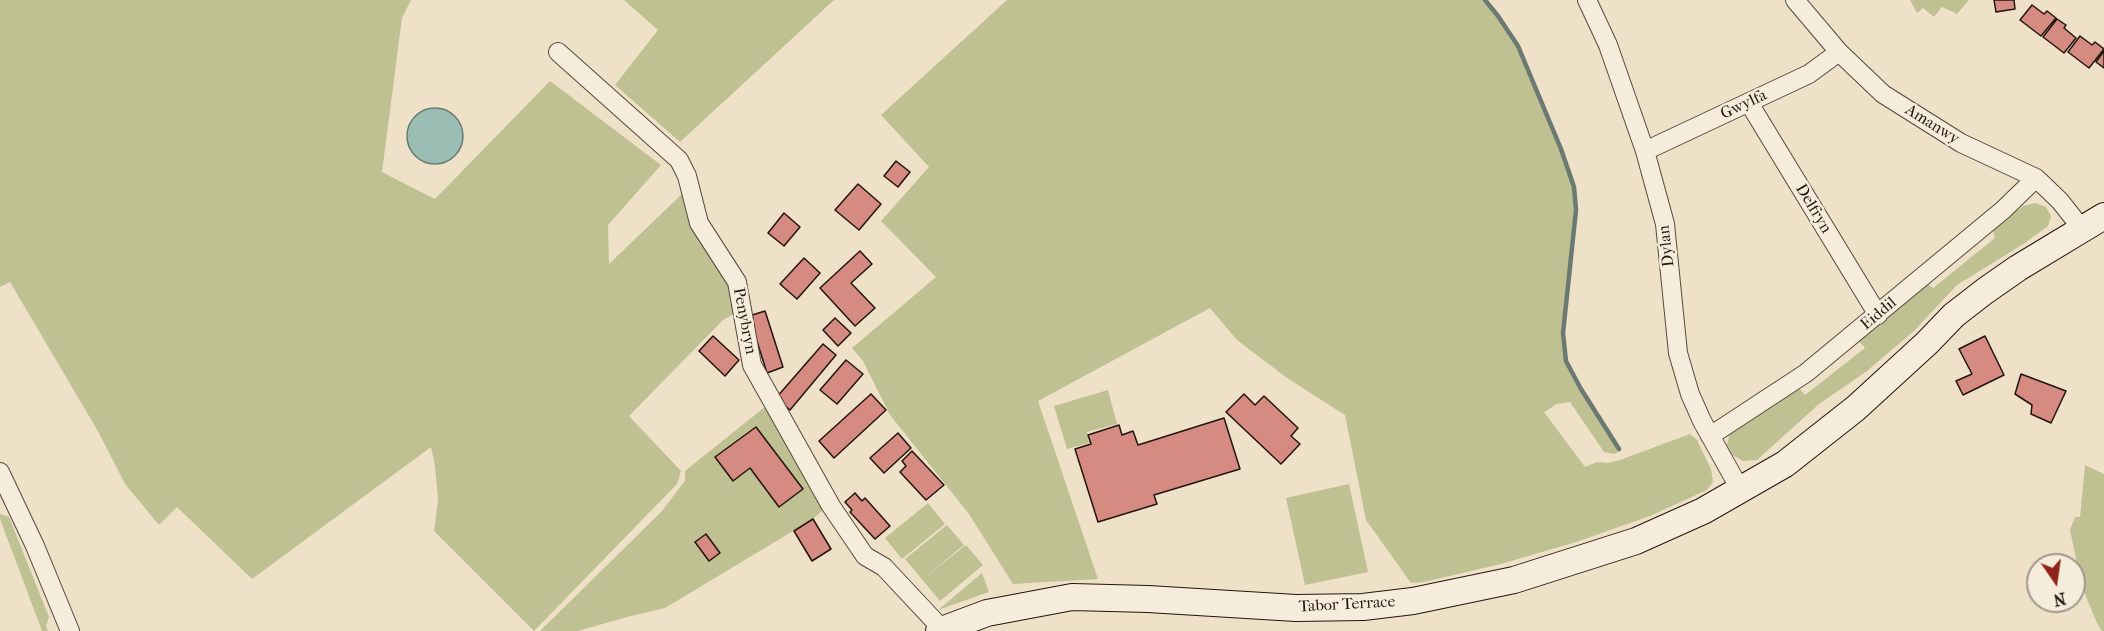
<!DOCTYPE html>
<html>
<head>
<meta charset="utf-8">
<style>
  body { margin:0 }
  #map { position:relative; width:2104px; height:631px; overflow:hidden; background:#efe1c8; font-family:"IM FELL French Canon",serif }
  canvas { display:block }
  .north { position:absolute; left:2026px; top:553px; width:60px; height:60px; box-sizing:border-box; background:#f5ecdb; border:2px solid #a19689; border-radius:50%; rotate:167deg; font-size:16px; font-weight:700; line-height:24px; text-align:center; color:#22150d }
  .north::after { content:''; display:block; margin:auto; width:21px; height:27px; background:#8f2418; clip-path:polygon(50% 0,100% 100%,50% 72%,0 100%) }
</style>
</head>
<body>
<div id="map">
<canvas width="2104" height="631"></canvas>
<div class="north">N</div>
</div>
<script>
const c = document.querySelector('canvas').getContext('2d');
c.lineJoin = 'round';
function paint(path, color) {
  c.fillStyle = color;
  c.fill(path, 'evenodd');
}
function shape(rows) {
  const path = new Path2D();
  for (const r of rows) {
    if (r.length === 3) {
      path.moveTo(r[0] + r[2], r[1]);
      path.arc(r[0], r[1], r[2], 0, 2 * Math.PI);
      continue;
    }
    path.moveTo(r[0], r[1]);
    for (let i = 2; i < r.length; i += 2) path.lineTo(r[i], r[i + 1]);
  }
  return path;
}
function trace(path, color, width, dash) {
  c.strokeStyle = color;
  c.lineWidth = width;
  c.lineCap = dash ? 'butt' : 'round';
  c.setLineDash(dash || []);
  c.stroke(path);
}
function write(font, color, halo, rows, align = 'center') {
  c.font = font + ' "IM FELL French Canon",serif';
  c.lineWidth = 5;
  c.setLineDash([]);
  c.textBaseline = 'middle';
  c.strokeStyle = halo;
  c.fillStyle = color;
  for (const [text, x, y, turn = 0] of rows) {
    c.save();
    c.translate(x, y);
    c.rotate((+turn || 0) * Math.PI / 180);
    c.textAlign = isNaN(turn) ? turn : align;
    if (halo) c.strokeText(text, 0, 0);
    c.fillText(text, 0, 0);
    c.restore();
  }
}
paint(shape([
  [0,0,411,0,402,18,382,172,435,199,550,81,661,165,608,225,609,264,684,192,722,266,737,312,723,320,629,416,681,471,677,484,534,631,434,531,438,500,435,466,431,447,252,579,177,507,159,525,125,484,99,433,10,282,0,287],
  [624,0,834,0,680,142,615,85,658,30],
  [1007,0,1485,0,1498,16,1518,46,1561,149,1574,187,1576,210,1563,333,1566,361,1581,389,1621,451,1614,454,1604,452,1570,402,1557,404,1544,412,1585,467,1597,462,1608,463,1620,460,1690,434,1697,440,1711,469,1713,482,1707,490,1650,516,1576,542,1501,564,1424,582,1411,583,1366,520,1345,415,1287,378,1237,340,1210,308,1038,401,1098,579,1013,584,969,514,890,415,863,361,852,348,936,277,881,221,929,167,881,115],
  [1910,0,1969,0,1957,14,1942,7,1934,17,1923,8,1917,13],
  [2035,203,2046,207,2051,216,2048,226,2025,243,1957,285,1914,331,1867,371,1819,404,1757,460,1743,461,1732,455,1727,445,1730,432,1798,387,1805,395,1865,348,1856,338,1926,282,1933,288,1995,238,1991,225,2014,206,2018,210,2023,206],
  [1108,390,1117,424,1087,432,1089,443,1067,449,1054,406],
  [766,406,825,508,813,519,665,608,627,617,578,631,540,631,661,512,685,481,685,471],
  [2085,465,2104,474,2104,631,2102,631,2097,623,2082,587,2070,530,2075,517,2080,517],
  [1349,484,1368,572,1305,585,1286,498],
  [928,503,945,524,902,559,885,538],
  [0,514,9,517,49,617,46,626,48,631,42,631,0,519],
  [947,525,964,545,924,578,966,545,983,565,940,601,905,559],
  [982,573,989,592,938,610]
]), '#bfc192');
const water = shape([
  [435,136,28]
]);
paint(water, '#9abeb4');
trace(water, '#6a7a71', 1.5);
trace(shape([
  [1485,0,1498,16,1518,46,1561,149,1574,187,1576,210,1563,333,1566,361,1581,389,1619,449]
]), '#6a7a71', 4.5);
const building = shape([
  [1994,0,2014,0,2015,9,1996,12,1994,0],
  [2032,5,2044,14,2047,11,2056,18,2041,36,2020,20,2032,5],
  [2057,19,2066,25,2064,28,2076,38,2064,53,2043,37,2057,19],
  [2080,36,2092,45,2095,42,2104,49,2089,68,2068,52,2080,36],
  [2104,51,2104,68,2096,62,2104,51],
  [896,161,910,172,898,187,884,176,896,161],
  [858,184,881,204,859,230,835,210,858,184],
  [784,213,800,227,784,246,768,233,784,213],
  [860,251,872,264,851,283,875,308,855,326,820,288,860,251],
  [804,258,820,273,797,299,780,284,804,258],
  [765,311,783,367,767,373,749,316,765,311],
  [835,318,851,333,838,346,823,330,835,318],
  [713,336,739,360,725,376,699,351,713,336],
  [1985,336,2004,375,1963,395,1956,381,1972,374,1959,349,1985,336],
  [823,344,836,355,790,410,776,398,823,344],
  [846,360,863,374,837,404,820,390,846,360],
  [2021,374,2066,391,2051,423,2031,414,2032,405,2015,394,2021,374],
  [871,394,886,410,834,458,819,441,871,394],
  [1244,394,1255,405,1264,396,1298,428,1291,436,1300,444,1281,464,1226,412,1244,394],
  [1224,418,1240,469,1154,495,1157,504,1098,522,1075,449,1091,444,1088,435,1119,425,1122,435,1133,431,1138,445,1224,418],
  [756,427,803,489,779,507,750,468,733,481,715,457,756,427],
  [898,433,911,448,884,473,870,458,898,433],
  [912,451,944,485,926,500,900,472,906,466,902,461,912,451],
  [855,493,862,501,865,498,890,526,875,539,850,512,852,510,845,502,855,493],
  [813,519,831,549,812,561,794,531,813,519],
  [706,534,720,553,709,561,695,542,706,534]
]);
paint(building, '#d58b81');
trace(building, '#22150d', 1.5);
const street = shape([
  [1587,0,1608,45,1645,151,1665,224,1678,353,1690,394,1702,421,1741,491],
  [1795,0,1839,52,1883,94,1961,143,2036,178,2060,201,2082,229],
  [558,52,679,160,687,176,699,223,737,282,752,365,770,397,831,506,865,556,884,567,942,629],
  [1749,103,1878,315],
  [1645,151,1809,74,1839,52],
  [1710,436,1806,373,2003,210,2036,178],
  [0,472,35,546,70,631]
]);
const secondary = shape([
  [939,631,987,613,1072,597,1148,599,1296,608,1363,607,1413,601,1514,580,1636,541,1703,511,1785,464,1856,408,1927,343,1954,315,1985,291,2018,268,2104,216]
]);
trace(street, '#55483c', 20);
trace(secondary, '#22150d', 28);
trace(street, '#f5ecdb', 18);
trace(secondary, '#f5ecdb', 26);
write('16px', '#22150d', '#f5ecdb', [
  ["Gwylfa",1744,105,-25],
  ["Amanwy",1932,125,32],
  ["Delfryn",1813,209,59],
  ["Dylan",1667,246,-97],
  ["Eiddil",1879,314,-40],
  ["Penybryn",744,321,79],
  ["Tabor Terrace",1347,605,-3]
]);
</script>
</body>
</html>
